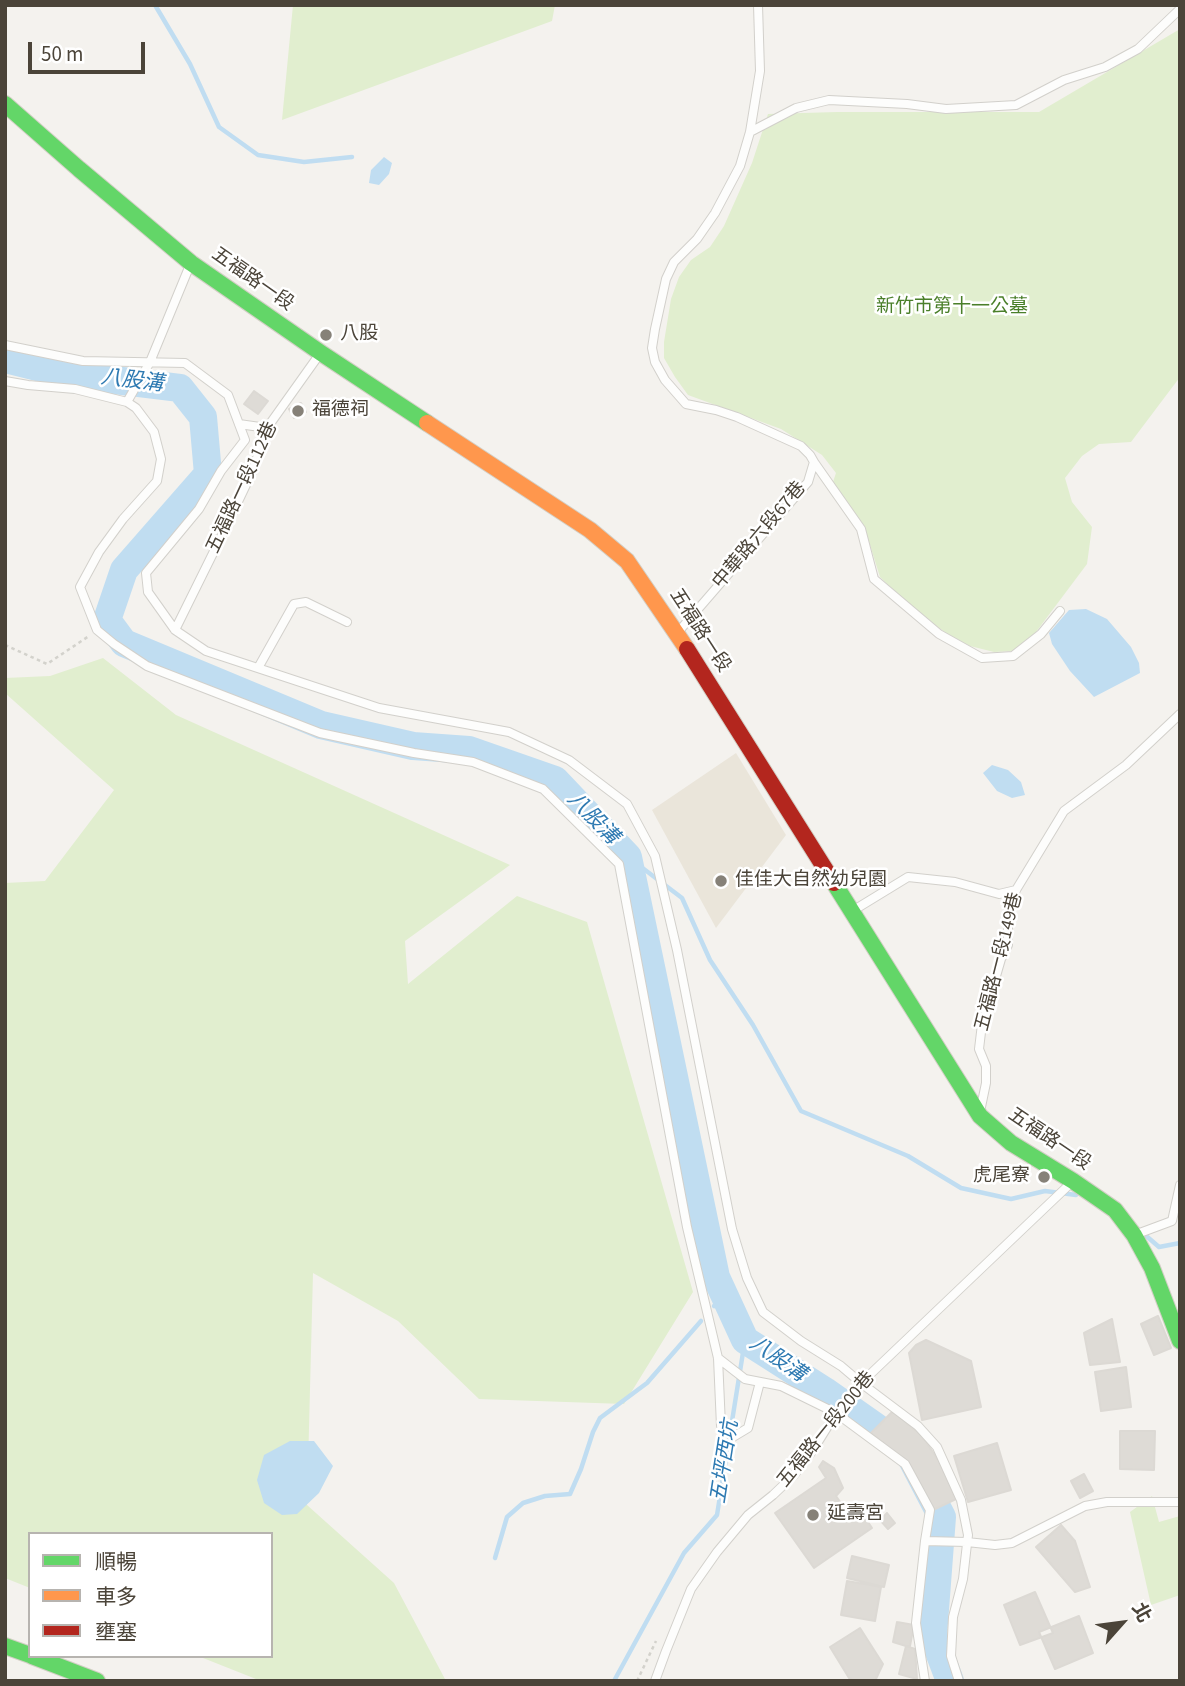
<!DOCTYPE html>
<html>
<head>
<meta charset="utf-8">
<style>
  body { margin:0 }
  #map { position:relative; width:1185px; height:1686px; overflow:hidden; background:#f4f2ee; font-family:"Source Sans 3","Noto Sans TC",sans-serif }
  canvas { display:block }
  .frame { position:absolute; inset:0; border:7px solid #4b4439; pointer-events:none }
  .legend { position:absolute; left:28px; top:1532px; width:245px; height:126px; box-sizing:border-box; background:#fff; border:2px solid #b7b4b0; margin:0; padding:9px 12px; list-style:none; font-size:21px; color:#4b4439 }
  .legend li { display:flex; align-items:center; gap:14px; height:35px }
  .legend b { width:35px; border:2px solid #b7b4b0 }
  .north { position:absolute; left:1087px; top:1588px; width:70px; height:70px; -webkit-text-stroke:5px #fff; paint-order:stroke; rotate:62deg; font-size:19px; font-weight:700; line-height:28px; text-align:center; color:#4b4439 }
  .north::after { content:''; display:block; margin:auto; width:24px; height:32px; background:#4b4439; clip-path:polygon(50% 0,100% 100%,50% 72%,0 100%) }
  .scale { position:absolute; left:28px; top:42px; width:117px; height:32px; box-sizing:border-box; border:4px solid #4b4439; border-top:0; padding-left:9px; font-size:21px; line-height:24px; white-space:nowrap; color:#4b4439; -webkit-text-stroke:5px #fff; paint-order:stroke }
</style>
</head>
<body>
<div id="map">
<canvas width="1185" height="1686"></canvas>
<div class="frame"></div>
<ul class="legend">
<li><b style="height:9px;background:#63d668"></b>順暢</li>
<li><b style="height:9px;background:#ff974d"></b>車多</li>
<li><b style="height:9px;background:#b3261e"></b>壅塞</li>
</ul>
<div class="north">北</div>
<div class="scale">50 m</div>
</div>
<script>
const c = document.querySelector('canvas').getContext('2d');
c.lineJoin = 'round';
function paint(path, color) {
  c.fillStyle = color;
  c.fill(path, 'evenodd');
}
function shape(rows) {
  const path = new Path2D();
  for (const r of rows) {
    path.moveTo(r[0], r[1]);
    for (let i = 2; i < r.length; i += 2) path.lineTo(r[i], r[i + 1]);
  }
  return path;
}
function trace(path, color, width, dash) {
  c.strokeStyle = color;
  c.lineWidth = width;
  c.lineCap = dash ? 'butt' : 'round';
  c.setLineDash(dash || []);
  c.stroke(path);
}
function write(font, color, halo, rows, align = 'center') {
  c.font = font + ' "Source Sans 3","Noto Sans TC",sans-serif';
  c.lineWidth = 5;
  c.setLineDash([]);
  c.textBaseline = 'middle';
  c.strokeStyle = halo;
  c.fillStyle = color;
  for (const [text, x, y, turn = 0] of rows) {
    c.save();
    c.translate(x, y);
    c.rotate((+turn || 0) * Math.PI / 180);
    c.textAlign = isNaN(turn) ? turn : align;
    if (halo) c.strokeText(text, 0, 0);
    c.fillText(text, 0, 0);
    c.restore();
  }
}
paint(shape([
  [736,753,786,835,716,928,652,810]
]), '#eae5da');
paint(shape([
  [293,5,555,5,552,21,282,120],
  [1180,29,1180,377,1131,442,1099,444,1082,456,1065,478,1072,502,1092,527,1087,564,1033,636,1014,651,994,652,970,646,946,633,910,607,880,577,865,529,833,482,836,473,822,455,781,429,688,395,675,377,664,358,664,342,671,299,679,277,691,260,710,247,724,226,752,163,768,114,837,112,1039,112],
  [103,658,176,715,510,865,405,941,408,984,517,896,587,922,693,1292,624,1404,479,1399,398,1321,313,1273,307,1505,394,1583,446,1681,261,1681,198,1656,271,1656,271,1534,30,1534,30,1588,5,1578,5,1218,7,1217,5,1213,5,883,45,881,114,790,5,693,5,678,50,676],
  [1152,1496,1159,1522,1180,1516,1180,1595,1151,1605,1130,1512]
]), '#e1eecf');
paint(shape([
  [384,157,392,163,389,174,379,185,369,183,371,170],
  [1086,609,1107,619,1131,647,1139,663,1140,673,1094,697,1070,671,1052,644,1049,633,1069,610],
  [992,765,1008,770,1021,782,1025,795,1012,798,997,791,983,773],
  [290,1441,314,1441,333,1466,319,1493,297,1514,282,1515,264,1503,257,1480,264,1455]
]), '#c0ddf1');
trace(shape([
  [155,5,190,64,219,127,258,155,304,162,352,157],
  [628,857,682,898,710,960,753,1025,801,1111,908,1156,961,1188,1011,1199,1045,1191,1076,1195],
  [1144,1234,1159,1247,1180,1243],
  [714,1306,724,1294],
  [495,1558,507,1517,523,1503,545,1496,570,1494,581,1469,593,1432,600,1418,647,1383,701,1321],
  [614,1681,684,1553,717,1515,745,1340]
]), '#c0ddf1', 4.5);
trace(shape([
  [5,359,65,374,180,388,203,417,208,474,124,570,107,620,124,643,321,725,413,746,469,750,555,780,628,857,716,1277,745,1340,825,1391,906,1448,942,1517,933,1636,950,1681]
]), '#c0ddf1', 28);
const building = shape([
  [254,391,268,401,258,414,244,404,254,391],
  [301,403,306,412,294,418,289,409,301,403],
  [1158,1316,1171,1348,1154,1355,1141,1324,1158,1316],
  [1112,1319,1120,1362,1090,1365,1084,1333,1112,1319],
  [926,1340,971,1361,981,1407,922,1420,909,1353,916,1345,926,1340],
  [1126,1367,1131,1407,1101,1411,1095,1372,1126,1367],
  [893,1411,922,1436,939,1461,956,1499,933,1510,906,1462,871,1433,893,1411],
  [1120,1431,1155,1431,1154,1470,1120,1469,1120,1431],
  [997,1443,1011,1490,968,1502,954,1456,997,1443],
  [823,1461,834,1468,843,1488,836,1496,850,1516,860,1510,872,1528,814,1568,775,1513,826,1478,819,1467,823,1461],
  [1084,1474,1093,1491,1080,1498,1071,1481,1084,1474],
  [887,1513,895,1523,888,1529,880,1520,887,1513],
  [1061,1525,1075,1541,1090,1587,1075,1592,1036,1547,1061,1525],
  [852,1556,889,1565,884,1587,847,1578,852,1556],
  [847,1581,881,1587,875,1621,841,1615,847,1581],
  [1035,1592,1053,1633,1020,1645,1004,1605,1035,1592],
  [1079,1616,1093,1653,1055,1669,1039,1632,1079,1616],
  [897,1622,914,1625,910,1646,906,1646,893,1642,897,1622],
  [860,1628,883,1664,875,1681,856,1681,849,1678,830,1647,860,1628],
  [906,1646,915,1649,917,1679,899,1674,906,1646]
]);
paint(building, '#dedbd6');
trace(building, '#dcd9d4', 2);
const lane = shape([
  [750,132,796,108,829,100,907,104,946,109,1016,105,1064,80,1105,67,1138,49,1180,9],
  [5,345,83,361,185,363,228,395,245,440,221,471,199,509,146,573,148,592,175,630,206,651,379,708,509,732,569,760,627,804,655,856,677,950,732,1229,747,1278,763,1312,801,1341,841,1366,861,1383,918,1426,937,1447,961,1500,968,1535,963,1579,953,1617,951,1656,959,1681],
  [5,381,28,385,75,389,127,402,136,408,154,432,161,459,157,481,123,519,99,552,80,587,97,630,114,644,147,666,320,733,414,753,473,762,543,789,619,864,687,1227,718,1358,721,1426,733,1437,748,1428,760,1382],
  [127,402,150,362,190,265],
  [239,424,267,428],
  [814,462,861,529,874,579,939,634,982,658,1013,656,1041,634,1060,611],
  [175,630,224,531,253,470,267,428,319,355],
  [679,631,808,482,814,462,810,455,801,446,737,417,716,410,686,404,665,380,655,362,652,348,655,329,666,279,674,262,697,239,715,213,740,166,750,132,760,71,758,5],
  [258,668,294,604,306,602,347,622],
  [854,910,908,877,955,882,999,894,1016,890],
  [981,1107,986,1083,986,1066,979,1049,982,1024,1001,959,1008,945,1008,911,1016,890,1064,811,1126,765,1180,714],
  [1137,1234,1172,1221,1180,1185],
  [718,1358,745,1379,781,1386,836,1413,905,1464,930,1510,925,1541,916,1623,925,1681],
  [925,1541,967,1542,995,1545,1012,1543,1085,1506,1107,1502,1180,1502],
  [655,1681,666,1651,691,1589,717,1552,748,1515,773,1495,794,1475,813,1450,836,1413,861,1383,1072,1182]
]);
const fast = shape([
  [5,104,79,169,191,263,321,353,427,423],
  [834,883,980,1116,1011,1143,1073,1181,1115,1210,1134,1235,1152,1268,1180,1341],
  [5,1646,30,1655],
  [32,1656,97,1681]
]);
const slow = shape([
  [427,423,590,530,627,561,687,649]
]);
const jam = shape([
  [687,649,834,883]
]);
trace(lane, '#d2d0cb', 10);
trace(fast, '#d3cfc5', 18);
trace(slow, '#d3cfc5', 18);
trace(jam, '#d3cfc5', 18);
trace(shape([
  [5,645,47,664,89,636],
  [416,1681,417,1681],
  [637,1681,656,1641]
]), '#d3d2cc', 2.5, [3.5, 3.5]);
trace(lane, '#fdfdfc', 8);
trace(fast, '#63d668', 16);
trace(slow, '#ff974d', 16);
trace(jam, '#b3261e', 16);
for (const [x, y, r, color] of [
  [326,335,7,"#868178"],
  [298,411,7,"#868178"],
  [721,881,7,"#868178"],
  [1044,1177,7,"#868178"],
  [813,1515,7,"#868178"]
]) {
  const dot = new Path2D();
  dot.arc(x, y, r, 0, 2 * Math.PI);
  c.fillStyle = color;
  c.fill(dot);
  trace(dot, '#fff', 2.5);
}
write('19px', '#4b4439', '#fff', [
  ["五福路一段",252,280,35],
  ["五福路一段112巷",243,488,-65],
  ["中華路六段67巷",760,536,-50],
  ["五福路一段",699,631,57],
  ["五福路一段149巷",1000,962,-76],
  ["五福路一段",1049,1140,34],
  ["五福路一段200巷",827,1430,-51]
]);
write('19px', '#4a7f2a', '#fff', [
  ["新竹市第十一公墓",952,308]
]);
write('19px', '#4b4439', '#fff', [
  ["八股",340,335],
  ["福德祠",312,411],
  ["佳佳大自然幼兒園",735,881],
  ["虎尾寮",1030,1177,"right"],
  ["延壽宮",827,1515]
], 'left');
write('italic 21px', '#2e7ab2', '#fff', [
  ["八股溝",132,382,7],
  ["八股溝",592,819,46],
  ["八股溝",777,1360,35],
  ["五坪西坑",726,1462,-81]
]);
</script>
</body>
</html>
